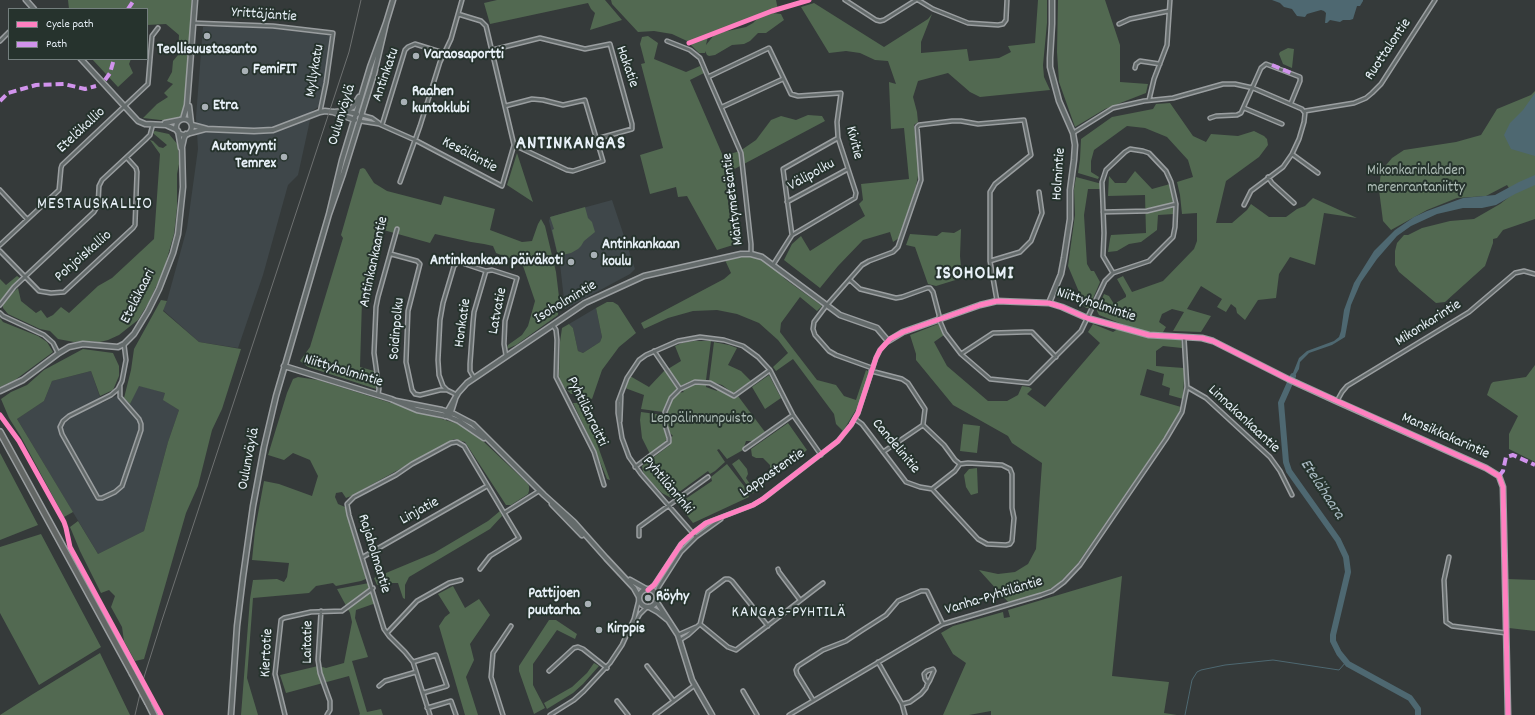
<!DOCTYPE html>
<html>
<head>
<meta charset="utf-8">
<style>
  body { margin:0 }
  #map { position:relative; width:1535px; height:715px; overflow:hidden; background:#353a3a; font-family:Dekko,sans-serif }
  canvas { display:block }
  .legend { position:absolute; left:8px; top:8px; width:140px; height:52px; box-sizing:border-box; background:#26332d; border:1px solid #747f7e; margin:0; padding:5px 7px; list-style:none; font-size:12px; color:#e8f1f8 }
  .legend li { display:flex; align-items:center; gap:8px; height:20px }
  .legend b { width:20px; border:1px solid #747f7e }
</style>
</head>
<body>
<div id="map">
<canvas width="1535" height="715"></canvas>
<ul class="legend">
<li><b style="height:5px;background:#ff80c0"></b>Cycle path</li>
<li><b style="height:5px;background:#d193ec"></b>Path</li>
</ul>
</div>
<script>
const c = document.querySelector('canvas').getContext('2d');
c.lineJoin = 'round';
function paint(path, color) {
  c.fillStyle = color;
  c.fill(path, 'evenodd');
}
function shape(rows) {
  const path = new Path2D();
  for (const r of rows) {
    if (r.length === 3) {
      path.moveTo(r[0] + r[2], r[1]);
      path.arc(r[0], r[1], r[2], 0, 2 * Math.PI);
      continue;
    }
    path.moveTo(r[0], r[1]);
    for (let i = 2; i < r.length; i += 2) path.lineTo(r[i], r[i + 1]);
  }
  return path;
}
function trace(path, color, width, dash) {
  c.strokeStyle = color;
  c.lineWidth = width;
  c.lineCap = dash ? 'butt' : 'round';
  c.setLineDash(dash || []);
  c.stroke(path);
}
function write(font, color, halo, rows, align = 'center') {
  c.font = font + ' Dekko,sans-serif';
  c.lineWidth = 4;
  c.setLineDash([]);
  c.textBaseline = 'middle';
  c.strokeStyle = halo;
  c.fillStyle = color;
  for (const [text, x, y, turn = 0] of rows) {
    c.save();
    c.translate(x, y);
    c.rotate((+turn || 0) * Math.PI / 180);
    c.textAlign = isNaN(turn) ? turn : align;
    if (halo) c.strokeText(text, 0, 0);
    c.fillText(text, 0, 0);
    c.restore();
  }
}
paint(shape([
  [248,26,330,35,331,41,320,106,312,111,298,175,288,185,263,275,238,348,199,342,163,310,167,301,187,228,190,207,198,149,196,117,203,27],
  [612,200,635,269,630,274,565,309,560,264,549,221,550,217],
  [596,308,602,337,600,342,583,353,578,351,573,328,569,324],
  [91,371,102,403,120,394,130,404,138,385,165,393,164,400,179,410,168,442,144,531,98,554,17,419,44,401,52,381]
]), '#3f474a');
paint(shape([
  [68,0,192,0,186,102,183,116,178,120,169,121,143,118,157,104,168,97,164,93,173,84,167,81,172,72,173,61,178,55,179,35,166,24,147,25,147,9,69,9],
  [497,0,605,0,622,20,590,30,595,13,591,9,588,3,490,24,484,3],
  [611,0,776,0,778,10,772,13,781,14,784,20,766,33,758,33,750,41,744,44,732,45,715,55,709,56,707,55,705,51,705,53,699,53,687,41,672,34,654,31,638,32,612,4],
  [758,18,753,23,746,27,723,32,714,35,706,45,708,36],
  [1038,0,1047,0,1047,23,1043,65,1044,77,1050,90,980,97,970,92,948,73,918,81,913,97,917,112,918,122,914,125,919,171,916,186,899,238,893,242,890,232,863,240,838,266,820,288,784,260,792,244,801,236,810,251,865,216,859,204,863,200,861,184,909,179,904,128,891,129,889,82,896,84,888,61,875,60,860,53,846,51,829,53,801,7,814,3,884,47,928,19,932,14,921,42,921,53,967,49,969,61,999,58,1011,52,1008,46,1035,43],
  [1058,0,1105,0,1120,45,1120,82,1148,84,1146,93,1105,109,1075,127,1059,82,1057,52],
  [648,36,658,43,654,59,686,72,700,66,704,73,690,80,723,156,740,151,756,140,771,120,781,116,796,120,808,115,822,116,825,121,725,174,733,245,717,250,687,196,678,197,676,187,650,194,640,155,663,148,641,64,645,63,640,44,642,37],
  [1288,48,1294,49,1292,68,1283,64,1279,54,1280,52],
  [92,59,131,59,129,64,133,73,118,87],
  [1535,91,1535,219,1503,230,1497,238,1493,239,1493,243,1485,266,1445,302,1436,303,1399,272,1395,265,1395,251,1397,243,1404,235,1408,235,1422,228,1450,221,1474,219,1500,204,1513,194,1507,185,1486,196,1457,198,1427,210,1391,230,1383,221,1379,190,1381,171,1392,158,1404,150,1456,142,1481,135,1497,109,1531,95],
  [1170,103,1193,136,1206,142,1211,134,1238,136,1254,131,1264,136,1267,139,1268,145,1259,157,1226,181,1216,223,1232,223,1247,210,1251,204,1269,217,1286,217,1297,209,1305,206,1313,198,1357,218,1324,213,1315,265,1290,257,1279,274,1276,298,1258,300,1245,320,1237,313,1236,308,1231,304,1226,312,1217,307,1222,299,1201,286,1187,309,1211,316,1201,332,1173,331,1184,312,1172,309,1162,314,1159,322,1166,327,1162,334,1144,331,1122,324,1099,315,1097,311,1104,294,1109,296,1114,304,1126,297,1126,295,1117,279,1123,276,1132,292,1163,281,1194,249,1197,241,1197,213,1182,214,1180,195,1177,182,1193,177,1188,160,1167,137,1145,128,1127,126,1094,150,1091,161,1091,172,1099,177,1098,179,1078,173,1080,159,1081,139,1112,117,1153,109,1156,104],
  [155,131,169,134,178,145,179,164,177,174,177,208,174,234,164,269,149,302,138,320,119,335,108,340,100,342,84,341,74,342,58,339,50,331,40,329,8,314,3,308,3,305,8,297,18,288,21,301,36,313,41,310,47,318,53,315,61,307,69,313,98,286,112,278,154,239,160,154,150,140,153,141,159,147,163,148,167,145,154,134,153,132],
  [517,153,528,187,533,202,507,185],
  [363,168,365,169,374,183,387,191,441,205,444,196,495,209,490,230,522,242,532,241,538,224,541,219,545,226,556,272,559,297,558,315,516,345,507,349,508,345,522,335,528,326,535,301,522,263,496,253,493,246,484,244,471,242,435,234,430,243,380,229,373,246,362,300,360,367,374,371,376,389,308,367,300,361,310,347,343,238,341,235,360,169],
  [1135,171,1152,189,1170,184,1174,201,1174,214,1158,215,1157,230,1141,242,1129,244,1117,251,1108,252,1110,239,1111,235,1146,233,1145,195,1108,196,1109,176,1115,183,1126,183],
  [1076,177,1102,184,1102,189,1088,189,1084,215,1087,264,1091,271,1094,271,1100,282,1089,308,1086,308,1082,304,1079,292,1068,266,1075,215,1074,189],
  [585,207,588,218,592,222,595,232,584,241,581,246,578,249,571,253,558,256,552,230,554,229,550,217],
  [961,229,960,256,962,278,936,286,928,284,915,247,906,245,910,234,937,236,942,232,954,233],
  [748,256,758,258,775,268,785,279,822,306,817,311,800,297,781,323,780,332,817,380,836,385,844,396,856,400,866,370,869,372,860,403,843,431,836,424,834,414,793,359,776,371,773,367,788,353,778,340,759,323,737,314,717,310,693,311,668,318,644,329,641,323,724,279,731,273,725,260],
  [17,276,20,278,0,301,0,279,6,285],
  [161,300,167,301,163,311,199,342,241,349,222,409,212,430,198,486,186,513,144,659,135,661,124,641,122,627,111,607,115,596,109,590,101,593,80,551,70,527,78,521,98,554,144,531,168,442,179,410,163,400,165,393,139,386,130,404,124,398,131,370,134,349],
  [607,302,613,302,618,305,636,333,619,347,602,370,592,399,577,394,571,394,562,385,559,376,560,342,562,328,569,324,573,328,578,351,583,353,600,342,602,337,596,308],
  [0,318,3,322,38,336,47,342,53,352,15,380,0,387],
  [938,324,944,335,934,342,947,366,988,401,1007,401,1018,395,1022,386,1029,387,1032,389,1027,394,1045,407,1100,343,1088,332,1093,324,1113,332,1118,329,1143,336,1181,339,1182,348,1163,346,1156,351,1156,366,1184,368,1184,379,1183,399,1169,395,1170,388,1162,385,1164,374,1147,369,1140,395,1181,407,1178,414,1170,429,1078,563,1059,583,1047,591,1009,603,979,570,998,574,1015,572,1028,564,1036,549,1042,463,1012,443,1008,436,953,405,916,360,916,354,910,335],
  [694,341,711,341,706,380,691,381,680,386,668,369,681,361,675,346,682,343],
  [714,342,729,345,737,348,728,365,741,371,751,381,733,393,722,385,709,381],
  [83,349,113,353,119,366,119,376,113,390,100,396,91,371,52,381,44,401,17,419,73,512,64,517,21,437,9,418,1,399,11,392,27,385,44,370],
  [1535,365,1535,462,1509,449,1509,434,1518,416,1487,395,1491,384,1493,382,1526,377],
  [665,370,677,388,669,397,663,412,641,409,644,395,625,388,630,376,649,387],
  [769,375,781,398,765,409,752,387],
  [298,377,318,380,458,424,483,441,527,483,529,486,529,491,528,494,511,505,506,505,465,442,454,439,351,496,346,498,342,492,336,493,335,497,338,504,345,507,368,578,361,581,336,586,333,583,316,586,309,593,253,598,247,678,258,715,241,715,250,599,253,580,277,579,284,582,287,577,289,563,252,560,255,530,264,481,279,484,312,496,318,476,310,460,293,453,284,460,268,455,287,393,293,379],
  [693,385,706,385,706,387,717,391,716,387,722,390,729,396,735,398,738,396,765,432,753,441,746,441,743,450,727,459,719,449,717,450,725,462,715,471,710,474,708,471,671,498,662,493,652,483,643,472,642,466,670,445,672,439,671,437,673,436,669,432,666,422,666,416,669,416,669,413,667,413,668,410,673,398,678,393,684,392,682,390],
  [573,403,578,403,592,407,590,424,610,480,607,479,594,447],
  [641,412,663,415,664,430,667,436,665,443,650,454,642,438,640,420],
  [788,423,807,450,775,476,770,471,770,465,763,458,756,458,752,456,751,449],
  [963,424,980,426,977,453,960,451],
  [0,453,38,525,0,540],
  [739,459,747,469,748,474,746,478,754,490,753,494,732,464],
  [727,464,744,486,749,497,693,523,678,504,712,481,711,477],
  [977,468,978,493,971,495,966,487,964,475,969,469],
  [500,511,502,516,490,529,409,577,405,585,405,599,403,598,398,583,382,583,377,585,374,578,434,553,488,521],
  [41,534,101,647,39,685,0,613,0,547],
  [1122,576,1112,676,1169,682,1164,713,1177,715,991,715,991,711,969,715,943,715,966,663,953,654,941,633,953,626,1003,612,1004,618,1010,617,1008,610],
  [1507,579,1535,580,1535,631,1509,628],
  [369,583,376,603,356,610,355,618,368,657,352,661,367,712,381,709,383,715,359,715,360,714,349,676,286,693,280,675,318,666,326,668,344,663,352,622,350,613,337,589],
  [453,586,465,608,479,599,490,615,470,644,474,660,466,677,478,715,465,715,439,626,445,617,450,613,438,594],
  [549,620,556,620,577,634,575,639,557,630,533,664,533,685,545,708,534,714,519,671,519,666],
  [100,653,130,715,0,715,33,694],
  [594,663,599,666,583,684,573,693,547,709,544,703,572,687,587,673]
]), '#526951');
paint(shape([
  [1272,0,1363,0,1363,1,1360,6,1357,6,1353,19,1350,20,1343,20,1340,22,1330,20,1327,23,1325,23,1326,13,1324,11,1321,10,1307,14,1305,17,1297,16,1292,9,1284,7,1280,3],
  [1535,93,1535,156,1511,149,1504,135,1510,123,1523,110],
  [1535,175,1535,185,1515,194,1496,205,1482,208,1463,208,1437,214,1411,226,1397,236,1377,259,1361,282,1351,305,1345,337,1332,345,1309,353,1300,362,1299,369,1293,379,1291,378,1299,358,1307,351,1334,341,1339,337,1341,331,1344,310,1354,283,1374,251,1395,230,1414,217,1427,211,1463,198,1495,195,1519,182]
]), '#4e6871');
trace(shape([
  [1185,715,1192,680,1197,672,1201,670,1225,665,1273,660,1339,670,1346,662]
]), '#4e6871', 1);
trace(shape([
  [1293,376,1281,403,1286,462,1289,471,1338,540,1346,557,1348,572,1333,635,1333,641,1339,653,1348,664,1410,698,1418,709,1418,715]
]), '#4e6871', 6);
const street = shape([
  [845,0,876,20,880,21,884,20,916,0],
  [918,0,933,9,968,23,998,25,1003,24,1006,20,1007,0],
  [194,23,273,26,333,33,326,83,320,112],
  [1119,24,1130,19,1169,11],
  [0,41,9,32],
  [667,41,690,50,700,58,708,77,769,48,791,94,798,96,841,93,837,122,838,138,856,193,855,198,792,235,773,265],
  [492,50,540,38,585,49,610,44,632,124,632,129,596,139],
  [1135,68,1136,64,1140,61,1160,64],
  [708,77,741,153,751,244,751,254],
  [1149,100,1154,79,1167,45,1170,0],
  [505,106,532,99,543,100,563,105,585,100,603,161,573,171,567,170,514,145],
  [722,107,783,79],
  [1244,108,1282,124],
  [1305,111,1354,103,1366,98,1372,93,1381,84,1435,0],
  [361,115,372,118,379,123],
  [1210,118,1216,116,1237,115,1241,113,1261,68,1266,64,1300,77,1300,81,1291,103],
  [360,121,379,124,415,140,502,186,514,145,486,26,481,21,458,14],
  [382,125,405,50,408,47,415,44,444,53],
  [1073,133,1113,108,1144,101,1173,98,1223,84,1235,84,1253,88,1302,109,1305,113,1304,122,1299,139,1292,154,1283,167,1251,191,1244,205],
  [1292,154,1318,173],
  [1268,177,1272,183,1294,203],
  [400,182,420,126,440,62,451,39,462,0],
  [0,190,27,219],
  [787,202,848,169],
  [1103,212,1147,211,1176,204],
  [792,235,783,169,838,138],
  [0,245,59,190,61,168,62,165,148,84,152,36,158,28],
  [0,251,39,291,51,293,64,292,133,228,135,225,137,172,136,168,127,158],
  [391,254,417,261,420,264,408,311,406,362,412,390,415,394,420,395,440,390,446,390],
  [990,261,1020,252,1031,241,1042,213,1039,192],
  [850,280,860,289,896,298,902,297,927,288,930,288,933,292,939,315,939,319,945,333,961,354,990,379,1029,383,1081,331,1105,281,1113,273,1149,261,1173,237,1175,227,1176,204,1171,182,1166,171,1149,153,1143,151,1130,149,1125,152,1106,170,1102,182,1104,233,1103,256,1113,273],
  [0,305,14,287,94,212,98,205,99,186,102,180,145,140,150,135,153,124],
  [0,313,3,316,44,335,53,343,58,353],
  [553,325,556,330,557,340,556,377,594,452,604,485],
  [654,351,680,389],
  [961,354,993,333,1025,332,1032,332,1056,357],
  [872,368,836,355,829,351,815,335,813,329,814,322,826,306,862,265,869,261,893,252,898,247,921,180,917,127,919,125,952,121,961,121,978,124,1024,120,1031,155,995,184,990,192,990,261,997,301],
  [871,371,902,379,908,383,925,409,923,425],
  [474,378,470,371,470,364,473,322,474,312,486,271],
  [120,386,120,397,139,419,141,424,141,430,122,486,115,492,102,498,98,498,62,434,60,427,63,421,69,416,111,395,118,389,122,381,126,360,124,344],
  [1187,387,1206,398,1270,457,1280,471,1292,495],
  [378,395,379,389,374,353,376,307,378,297,397,229],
  [457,395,447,390,443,386,439,375,438,360,440,320,443,303,454,266,457,263,462,263,486,271,492,270,517,278,505,321,504,344,506,356],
  [1337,401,1342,392,1347,386,1469,312,1515,273,1524,271,1535,274],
  [855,419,862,424,906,482,920,487,932,489,978,539,987,544,1006,545,1010,544,1012,541,1014,518,1012,508,1012,474,1010,469,1002,465,968,463,960,464,955,460,944,445,923,425],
  [620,421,621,396],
  [745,449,793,415],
  [883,452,923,425],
  [635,467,669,442,669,438,665,425,665,412,671,398,680,389,695,382,710,383,734,396,770,370],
  [932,489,955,471,960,464],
  [639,536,639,527,708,477],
  [696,537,641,474,629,457,622,438,618,413,618,402,627,378,639,360,646,355,678,341,700,337,724,340,743,346,758,357,770,370,793,415,821,455],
  [363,557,487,486],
  [1449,557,1444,580,1446,622,1452,626,1506,633],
  [480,569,490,556,519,538,504,513,539,491],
  [778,569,779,572,800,600],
  [648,590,654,585,681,544,693,533,706,523,753,505,763,499,838,441,851,425,858,413,876,358,880,350,888,341],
  [656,598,658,588,681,552,696,537,721,519],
  [321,611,318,660,320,673,330,701,330,710,327,715],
  [700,624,728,647,736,650,823,583],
  [632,628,640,614,647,607],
  [387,633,417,601,449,583,461,580],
  [678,635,696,627],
  [680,640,688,635,700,624,708,592,725,579,729,579,732,581,768,626],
  [413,662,436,655,447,686,423,693],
  [878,662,902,704,905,715],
  [647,666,673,700],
  [549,671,574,648,578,647,583,649,607,668],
  [379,686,385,681,416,672],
  [743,691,757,715],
  [813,700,797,674,796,670,798,666,823,650,846,641,861,631,886,615,898,601,921,591,927,591,943,624],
  [617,701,628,715],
  [902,704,910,702,921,694,926,688,927,685,930,680,934,671,933,669,927,671,924,674,925,679,928,683],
  [427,708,451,701,456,715],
  [285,715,275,674,281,620,284,618,311,612,342,611,373,588],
  [430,715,413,662,405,652,389,636,384,629,349,515,347,504,354,497,396,475,412,464,451,443,457,442,464,446,504,513],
  [503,715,491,677,493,653,511,626],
  [550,715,574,700,584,691,610,663,622,645,634,619,639,599],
  [655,715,695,685],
  [789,715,943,624,1041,595,1052,591,1064,582,1080,565,1166,439,1182,412,1187,387,1184,337]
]);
const secondary = shape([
  [26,0,34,9],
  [386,23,393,0],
  [81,59,138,121,145,124,166,125,177,130],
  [189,106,191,123],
  [345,111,353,107,359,97],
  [334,112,345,111,357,114],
  [183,119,187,105,195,0],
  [184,127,8],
  [165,123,180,120],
  [192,125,207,129,254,131,273,130,320,112,325,111,333,112,355,120],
  [178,131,181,148],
  [190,133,205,129],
  [1049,303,1061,274,1064,258,1070,219,1070,190,1074,160,1075,145,1073,133,1059,101,1050,67,1050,58,1052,24,1052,0],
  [284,366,391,399,417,410,447,416,459,421,484,438],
  [0,391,23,380,59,353,69,347,83,344,118,347,124,344,134,334,148,311,159,289,173,253,178,234,183,187,182,147,184,138,186,134],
  [396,401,442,410,454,414,473,424,544,495,574,522,606,558,634,588,639,597],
  [450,415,455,399],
  [445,416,458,393,467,383,585,303,644,276,741,254,751,254,762,257,840,315,877,328,888,341,903,332,980,305,997,301,1049,303,1062,307,1087,318,1149,335,1202,338,1213,341,1288,379,1336,401,1486,468,1499,476,1503,487,1508,715],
  [552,504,582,535],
  [630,580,646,589],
  [648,598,9],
  [656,601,678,635,692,680,712,715],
  [649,607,658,612,668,620],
  [231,715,237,626,243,577,253,506,264,447,276,396,329,214,342,160,370,67,386,23,374,74,343,174,329,214]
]);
const highway = shape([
  [0,432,132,673],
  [148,703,154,715]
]);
trace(street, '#9a9ea0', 5.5);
trace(secondary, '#9a9ea0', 7);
trace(highway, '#9a9ea0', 8);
trace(street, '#646b6b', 2.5);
trace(secondary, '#646b6b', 4);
trace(highway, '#636765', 5);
trace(shape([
  [135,715,144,677,162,620,349,52,361,0]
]), '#6e7171', 1);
const highwayBridge = shape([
  [132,673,148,703]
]);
trace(highwayBridge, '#9a9ea0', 8, []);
trace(highwayBridge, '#636765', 5);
trace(shape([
  [128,9,134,0],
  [1272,65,1291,73],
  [105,80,110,73,114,59],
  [0,101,8,93,36,85,64,84,85,89,96,86],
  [1499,476,1503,471,1506,457,1513,455,1535,465]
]), '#d193ec', 4, [8, 4]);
trace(shape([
  [689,43,772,11,809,0],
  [0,415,19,441,64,522,66,528,70,547,161,715],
  [648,590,654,585,681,544,693,533,706,523,753,505,763,499,838,441,851,425,858,413,876,358,880,350,890,339,903,332,980,305,997,301,1049,303,1062,307,1087,318,1149,335,1202,338,1213,341,1288,379,1486,468,1499,476,1503,487,1508,715]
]), '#ff80c0', 5);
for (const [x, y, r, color] of [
  [207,36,4,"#a9b1b6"],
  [416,56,4,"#a9b1b6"],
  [245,71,4,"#a9b1b6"],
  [404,102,4,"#a9b1b6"],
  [205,107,4,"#a9b1b6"],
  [284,157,4,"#a9b1b6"],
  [594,255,4,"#a9b1b6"],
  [571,262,4,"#a9b1b6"],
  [648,598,4,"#a9b1b6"],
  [588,604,4,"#a9b1b6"],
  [599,630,4,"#a9b1b6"]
]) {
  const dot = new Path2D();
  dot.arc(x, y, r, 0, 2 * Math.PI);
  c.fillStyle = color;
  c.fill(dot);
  trace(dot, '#26332d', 1.5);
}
write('15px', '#e8f1f8', '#26332d', [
  ["Yrittäjäntie",264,16,4],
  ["Ruottalontie",1389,50,-56],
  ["Hakatie",626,67,71],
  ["Myllykatu",316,71,-80],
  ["Antinkatu",387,75,-71],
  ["Oulunväylä",343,115,-73],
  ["Eteläkallio",82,131,-43],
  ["Kivitie",853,143,76],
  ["Kesäläntie",469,156,28],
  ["Holmintie",1060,174,-86],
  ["Välipolku",812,176,-29],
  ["Mäntymetsäntie",734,199,-97],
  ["Pohjoiskallio",84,257,-41],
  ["Antinkankaantie",375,262,-78],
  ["Eteläkaari",139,297,-63],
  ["Isoholmintie",566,303,-31],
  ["Niittyholmintie",1096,306,18],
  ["Latvatie",499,311,-79],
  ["Honkatie",464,323,-82],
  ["Mikonkarintie",1429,324,-32],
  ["Soidinpolku",398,329,-85],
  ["Niittyholmintie",343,372,17],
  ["Pyhtilänraitti",586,412,64],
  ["Linnakankaantie",1243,420,43],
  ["Mansikkakarintie",1445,437,24],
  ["Candelinitie",895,447,50],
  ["Oulunväylä",250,459,-79],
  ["Lappastentie",773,474,-34],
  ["Pyhtilänrinki",667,486,50],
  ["Linjatie",420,512,-29],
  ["Rajaholmantie",373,554,73],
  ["Vanha-Pyhtiläntie",994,597,-17],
  ["Laitatie",309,642,-89],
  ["Kiertotie",268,653,-87]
]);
write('bold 15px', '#e8f1f8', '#26332d', [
  ["Teollisuustasanto",207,51,"center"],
  ["Varaosaportti",424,56],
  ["FemiFIT",253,71],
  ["Raahen",412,93],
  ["kuntoklubi",412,110],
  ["Etra",213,107],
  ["Automyynti",276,148,"right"],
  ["Temrex",276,165,"right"],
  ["Antinkankaan",602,246],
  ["koulu",602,263],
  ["Antinkankaan päiväkoti",563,262,"right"],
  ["Pattijoen",580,595,"right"],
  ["puutarha",580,612,"right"],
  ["Röyhy",656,598],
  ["Kirppis",607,630]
], 'left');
write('15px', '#aebdb7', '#26332d', [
  ["Mikonkarinlahden",1416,172],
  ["merenrantaniitty",1416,189],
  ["Leppälinnunpuisto",702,420]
]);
write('italic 16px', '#abbcc4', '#26332d', [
  ["Etelähaara",1321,490,57]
]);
c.letterSpacing = '1px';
write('16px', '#e8f1f8', '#26332d', [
  ["KANGAS-PYHTILÄ",789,614]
]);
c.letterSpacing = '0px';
c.letterSpacing = '1px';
write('17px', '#e8f1f8', '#26332d', [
  ["MESTAUSKALLIO",95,206]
]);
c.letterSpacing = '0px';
c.letterSpacing = '1px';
write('bold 19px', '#e8f1f8', '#26332d', [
  ["ANTINKANGAS",571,145],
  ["ISOHOLMI",975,275]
]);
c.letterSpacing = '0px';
</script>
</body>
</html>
